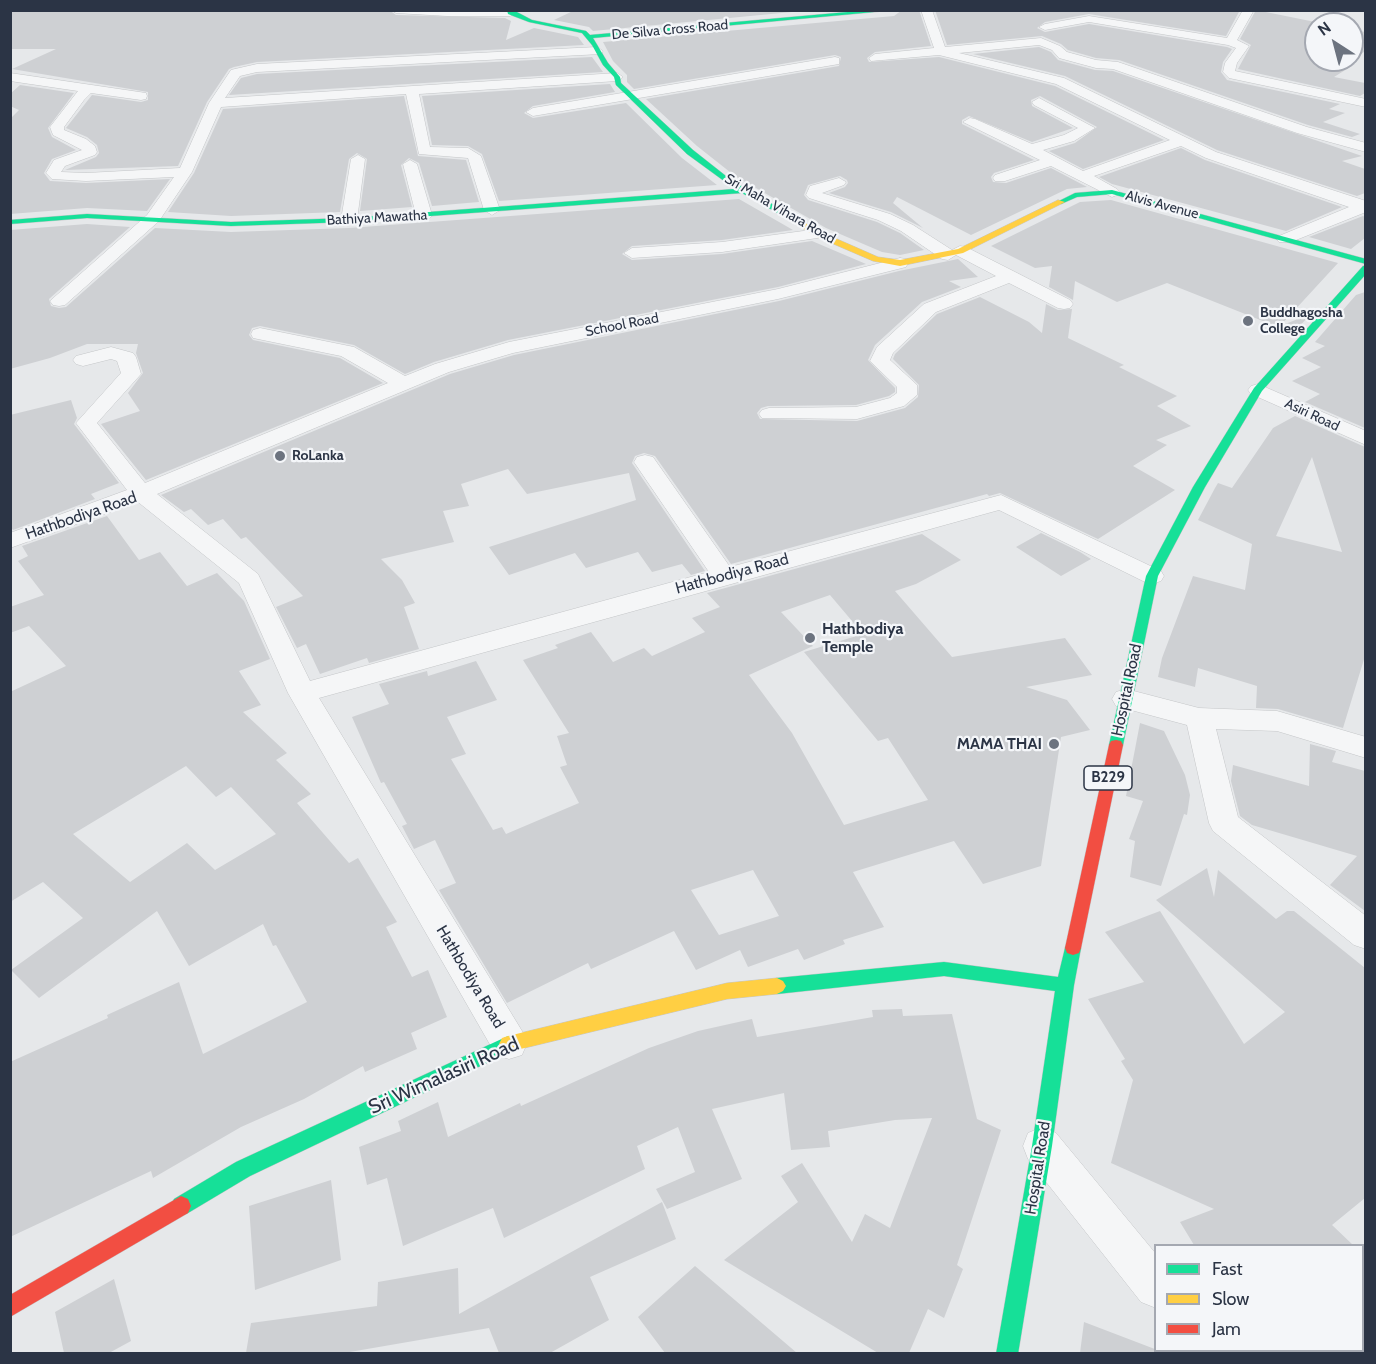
<!DOCTYPE html>
<html>
<head>
<meta charset="utf-8">
<style>
  body { margin:0 }
  #map { position:relative; width:1376px; height:1364px; overflow:hidden; background:#e6e8ea; font-family:Cabin,sans-serif }
  canvas { display:block }
  .frame { position:absolute; inset:0; border:12px solid #2b3445; pointer-events:none }
  .legend { position:absolute; left:1154px; top:1244px; width:210px; height:108px; box-sizing:border-box; background:#f4f6f9; border:2px solid #a4a8b1; margin:0; padding:8px 10px; list-style:none; font-size:18px; color:#2b3445 }
  .legend li { display:flex; align-items:center; gap:12px; height:30px }
  .legend b { width:30px; border:2px solid #a4a8b1 }
  .north { position:absolute; left:1304px; top:12px; width:60px; height:60px; box-sizing:border-box; background:#f4f6f9; border:2px solid #a4a8b1; border-radius:50%; rotate:324deg; font-size:16px; font-weight:700; line-height:24px; text-align:center; color:#2b3445 }
  .north::after { content:''; display:block; margin:auto; width:21px; height:27px; background:#6c737f; clip-path:polygon(50% 0,100% 100%,50% 72%,0 100%) }
</style>
</head>
<body>
<div id="map">
<canvas width="1376" height="1364"></canvas>
<div class="frame"></div>
<ul class="legend">
<li><b style="height:8px;background:#16e098"></b>Fast</li>
<li><b style="height:8px;background:#ffcf43"></b>Slow</li>
<li><b style="height:8px;background:#f24e42"></b>Jam</li>
</ul>
<div class="north">N</div>
</div>
<script>
const c = document.querySelector('canvas').getContext('2d');
c.lineJoin = 'round';
function paint(path, color) {
  c.fillStyle = color;
  c.fill(path, 'evenodd');
}
function shape(rows) {
  const path = new Path2D();
  for (const r of rows) {
    path.moveTo(r[0], r[1]);
    for (let i = 2; i < r.length; i += 2) path.lineTo(r[i], r[i + 1]);
  }
  return path;
}
function trace(path, color, width, dash) {
  c.strokeStyle = color;
  c.lineWidth = width;
  c.lineCap = dash ? 'butt' : 'round';
  c.setLineDash(dash || []);
  c.stroke(path);
}
function write(font, color, halo, rows, align = 'center') {
  c.font = font + ' Cabin,sans-serif';
  c.lineWidth = 4.5;
  c.setLineDash([]);
  c.textBaseline = 'middle';
  c.strokeStyle = halo;
  c.fillStyle = color;
  for (const [text, x, y, turn = 0] of rows) {
    c.save();
    c.translate(x, y);
    c.rotate((+turn || 0) * Math.PI / 180);
    c.textAlign = isNaN(turn) ? turn : align;
    if (halo) c.strokeText(text, 0, 0);
    c.fillText(text, 0, 0);
    c.restore();
  }
}
paint(shape([
  [10,10,389,10,396,15,505,18,511,21,506,40,534,28,578,37,584,45,257,62,234,67,229,69,207,102,178,166,65,170,96,157,99,153,97,145,87,137,66,128,92,95,141,102,148,100,148,92,12,69,56,49,10,49],
  [575,10,813,10,593,31,589,27,554,20],
  [902,10,919,10,931,46,875,52,867,58,869,62,939,57,1055,86,1164,140,1083,169,1049,151,1075,143,1097,127,1040,96,1031,100,1032,106,1073,128,1032,142,969,116,962,120,962,124,1034,160,994,173,991,177,993,182,1006,183,1051,168,1087,187,1067,189,971,235,897,197,893,203,923,228,891,212,829,193,845,187,848,183,847,180,840,176,808,185,804,195,808,200,877,222,900,233,924,250,900,255,882,252,826,228,735,176,697,146,646,99,839,66,841,57,835,55,634,89,627,82,627,75,613,61,603,42,894,16],
  [935,10,1240,10,1226,36,1089,14,1045,22,1037,28,1045,32,1089,24,1227,47,1232,49,1223,62,1221,72,1227,80,1340,104,1329,109,1345,113,1323,122,1360,134,1352,137,1308,125,1119,60,1096,58,1068,50,1061,44,1042,36,947,45],
  [1256,10,1325,24,1316,24,1316,60,1352,60,1352,29,1365,32,1365,51,1350,63,1355,64,1334,77,1365,83,1365,93,1360,96,1238,69,1251,45,1240,39],
  [1039,47,1051,52,1058,60,1095,70,1113,71,1362,156,1342,161,1365,169,1365,193,1357,196,1217,150,1065,76,973,54],
  [592,57,603,72,229,95,241,78,257,74],
  [610,84,615,92,533,106,524,113,533,118,626,103,682,158,717,185,499,201,482,154,468,146,432,145,422,96],
  [20,85,74,93,48,128,52,137,76,150,52,159,44,173,50,181,86,183,170,179,147,211,87,208,10,214,10,119,19,110,10,106,10,94],
  [404,96,418,156,466,160,479,202,432,206,419,163,409,158,401,165,412,207,360,211,367,159,357,153,349,159,340,212,231,216,168,212,194,173,223,109],
  [1181,148,1205,160,1342,207,1286,231,1112,184,1099,177],
  [739,199,793,230,722,240,632,246,622,254,632,260,722,254,812,241,866,264,778,287,508,340,434,362,405,374,354,345,260,326,252,328,249,335,253,340,340,358,383,383,146,480,101,424,140,411,128,393,143,373,136,353,138,344,87,344,50,358,10,369,10,230,87,224,130,227,49,299,51,306,59,308,66,307,155,228,231,232,349,228],
  [1111,200,1338,263,1280,326,1311,314,1293,333,1167,283,1117,302,1075,281,1073,300,1049,287,1052,266,1035,268,991,246,1080,202],
  [1363,216,1365,217,1365,238,1351,249,1309,237],
  [958,259,978,277,949,281,961,287,922,302,875,345,868,360,895,388,895,392,889,396,856,405,768,406,761,408,757,413,760,419,857,421,905,408,918,397,919,385,893,359,895,354,937,314,980,297,1029,322,1042,333,1046,304,1058,310,1072,309,1068,338,1124,365,1119,367,1177,396,1157,406,1191,426,1156,440,1167,445,1133,466,1175,490,1098,539,1000,493,989,496,987,494,731,564,655,456,644,453,635,456,632,463,705,571,691,575,682,564,652,572,638,552,586,568,575,553,509,575,489,547,636,500,629,473,527,494,508,469,461,484,469,506,443,511,454,542,381,559,402,580,415,603,404,607,419,649,369,663,367,658,320,674,306,644,297,648,276,607,303,596,246,537,241,539,223,519,208,525,191,509,184,512,161,495,450,374,514,355,779,301,899,271],
  [1365,292,1365,428,1305,402,1320,394,1292,381,1321,367,1302,358,1325,346,1315,342,1356,295],
  [71,400,77,418,74,424,119,483,91,494,95,499,13,530,10,526,10,415],
  [1295,416,1365,447,1365,656,1343,728,1278,709,1256,708,1257,686,1198,668,1195,687,1158,677,1162,658,1193,576,1245,590,1252,544,1198,520,1215,488,1218,483,1232,488,1273,428],
  [1312,457,1342,552,1276,536],
  [107,516,139,560,160,552,187,586,217,573,244,601,270,659,239,671,261,705,243,712,287,753,276,760,311,794,297,803,349,863,358,858,397,922,386,927,412,977,428,970,447,1017,411,1033,417,1049,365,1072,363,1066,304,1099,241,1127,153,1178,151,1171,10,1237,10,1062,108,1018,107,1015,179,982,203,1054,307,1002,276,945,273,946,263,924,189,966,157,911,39,998,11,970,83,918,43,882,10,902,10,692,66,666,29,626,10,633,10,607,44,595,18,561,28,556,22,546],
  [186,766,216,797,231,787,276,834,215,870,187,843,130,882,73,834],
  [1041,533,1080,552,1091,559,1061,576,1016,547],
  [922,534,961,560,916,584,895,591,952,657,1065,638,1092,675,1026,687,1067,700,1090,730,1061,737,1041,866,983,884,954,841,853,872,884,927,843,940,845,944,804,960,798,949,748,967,740,950,696,970,674,931,591,969,588,963,507,1003,439,890,456,883,435,840,414,849,402,826,407,824,384,782,381,783,352,717,389,704,379,684,427,671,428,676,476,661,497,700,447,717,466,754,451,759,493,830,502,827,506,834,579,803,560,767,567,765,557,736,569,733,523,660,558,648,555,645,591,632,613,662,644,648,652,656,705,632,692,618,720,607,707,593],
  [830,595,863,634,804,652,878,741,888,738,928,800,844,825,792,733,749,675,813,646,781,612],
  [753,870,779,916,719,935,691,890],
  [1140,723,1164,731,1185,775,1190,795,1187,815,1184,814,1161,886,1130,877,1135,841,1129,839,1143,801,1126,796],
  [1310,744,1336,751,1332,762,1365,771,1365,911,1330,885,1357,856,1252,825,1240,816,1231,781,1233,765,1309,786],
  [1207,868,1214,897,1218,870,1276,919,1287,911,1294,911,1365,968,1365,1198,1332,1225,1353,1245,1194,1245,1180,1222,1214,1209,1111,1163,1133,1080,1121,1061,1125,1059,1088,999,1144,982,1105,932,1160,911,1244,1044,1285,1012,1156,900],
  [902,1009,903,1016,952,1014,977,1119,1001,1130,957,1265,963,1269,944,1318,928,1309,909,1353,878,1353,724,1260,798,1202,781,1176,802,1163,852,1242,865,1214,890,1228,932,1118,895,1120,828,1131,830,1147,791,1150,784,1093,712,1109,742,1179,667,1209,656,1189,695,1172,678,1127,637,1146,645,1169,504,1238,493,1208,403,1246,387,1178,367,1185,359,1147,401,1131,398,1121,438,1102,448,1137,520,1103,521,1106,649,1048,698,1031,752,1019,757,1037,873,1017,872,1010],
  [331,1180,341,1260,255,1290,249,1206],
  [662,1202,676,1239,590,1277,609,1320,550,1353,499,1353,489,1328,344,1353,246,1353,251,1323,377,1306,378,1282,458,1268,459,1314],
  [695,1266,797,1353,665,1353,638,1317],
  [114,1279,131,1341,109,1353,64,1353,55,1312],
  [1084,1322,1160,1351,1160,1353,1080,1353]
]), '#ced0d3');
const street = shape([
  [391,10,513,10,515,13,510,16,447,16,396,13,391,10],
  [921,10,932,10,945,47,1041,38,1060,46,1067,52,1096,60,1118,62,1307,127,1366,143,1366,152,1297,133,1113,69,1096,68,1059,58,1052,50,1039,45,959,53,1064,78,1216,152,1366,201,1366,212,1291,242,1279,242,1277,239,1279,236,1349,207,1206,158,1181,146,1094,176,1117,189,1120,192,1117,195,1112,197,1051,166,1005,181,995,181,993,178,995,175,1040,160,963,122,970,118,975,119,1032,144,1064,135,1078,128,1034,105,1032,102,1039,98,1095,128,1074,141,1043,150,1083,171,1170,140,1056,84,939,55,871,61,869,58,875,54,934,48,921,10],
  [1243,10,1254,10,1237,40,1249,46,1237,63,1235,71,1366,99,1366,107,1229,78,1223,72,1225,63,1236,48,1228,45,1089,22,1045,30,1039,27,1045,24,1089,16,1227,38,1243,10],
  [597,47,603,51,601,54,257,72,240,76,225,98,617,73,623,77,617,81,419,94,430,147,468,148,481,156,500,210,492,215,484,210,468,158,419,154,406,94,221,107,192,172,159,221,65,305,59,306,53,305,50,301,147,215,174,177,86,181,52,179,46,173,54,160,82,150,53,135,50,127,78,91,10,81,10,73,146,93,147,96,146,99,141,100,91,93,84,100,64,127,64,130,86,139,95,146,97,152,95,155,65,166,61,172,86,173,180,168,209,103,231,70,235,69,257,64,597,47],
  [835,57,839,58,839,64,533,116,526,112,533,108,835,57],
  [358,155,365,159,357,220,349,225,341,220,351,159,358,155],
  [410,160,417,164,432,215,430,218,418,218,416,215,403,164,410,160],
  [839,178,846,182,844,185,822,193,890,214,913,225,952,250,960,246,966,247,1070,300,1073,304,1070,308,1064,309,1058,308,1009,283,936,312,893,353,890,360,917,385,917,395,904,406,857,419,762,418,759,414,762,410,769,408,856,407,890,398,897,393,897,387,870,361,877,347,924,304,996,276,956,255,948,260,942,259,901,231,878,220,809,198,806,195,810,186,839,178],
  [818,229,826,234,824,237,722,252,632,258,624,253,632,248,722,242,818,229],
  [900,258,906,259,908,263,906,267,778,299,513,353,449,372,157,494,258,574,310,681,709,572,634,462,637,457,645,455,653,457,730,567,1001,495,1161,571,1164,576,1161,581,1152,584,1143,581,999,510,319,698,522,1031,527,1043,522,1055,509,1059,496,1055,288,693,239,583,138,502,10,548,10,533,127,490,76,423,121,373,117,361,111,359,83,366,76,364,73,360,76,356,111,347,133,353,136,357,141,374,97,423,145,483,388,383,341,356,253,338,251,334,253,330,260,328,354,347,405,376,435,364,509,342,778,289,900,258],
  [1258,384,1366,431,1366,445,1251,394,1248,390,1251,386,1258,384],
  [1126,689,1199,708,1277,711,1366,737,1366,758,1277,731,1216,729,1238,817,1366,916,1366,949,1354,945,1213,831,1209,823,1187,725,1116,706,1112,699,1116,692,1126,689],
  [1042,1127,1056,1133,1156,1254,1156,1308,1141,1302,1028,1159,1023,1146,1028,1133,1042,1127],
  [1162,1350,1235,1350,1236,1354,1162,1354,1162,1350]
]);
const fast = shape([
  [507,10,513,10,532,20,586,31,590,35,870,10,896,10,593,38,608,63,620,77,621,83,693,150,731,180,793,216,794,218,790,220,742,193,349,222,231,226,87,218,10,224,10,220,87,214,231,222,349,218,735,189,687,154,616,85,614,77,603,65,592,45,582,33,529,22,508,14,507,10],
  [1112,190,1366,259,1366,264,1112,194,1077,197,1061,204,1057,202,1075,193,1112,190],
  [1363,266,1366,266,1366,274,1262,391,1205,487,1158,576,1123,745,1121,749,1116,750,1111,749,1109,745,1146,576,1193,487,1254,388,1363,266],
  [1073,941,1079,943,1081,948,1074,985,1052,1146,1018,1354,996,1354,1032,1146,1055,991,944,976,777,994,771,991,768,986,771,981,777,978,944,962,1058,977,1065,948,1067,943,1073,941],
  [508,1036,514,1038,517,1044,514,1050,250,1176,188,1213,181,1216,174,1213,171,1206,174,1199,236,1162,508,1036]
]);
const slow = shape([
  [1058,200,1065,202,963,253,900,266,873,261,815,236,786,218,793,216,821,232,878,257,900,260,958,249,1058,200],
  [777,978,783,981,786,986,783,991,777,994,727,999,508,1052,502,1050,499,1044,502,1038,508,1036,727,983,777,978]
]);
const jam = shape([
  [1116,740,1121,741,1123,745,1081,948,1079,953,1073,955,1067,953,1065,948,1109,745,1111,741,1116,740],
  [181,1196,188,1199,191,1206,188,1213,10,1317,10,1295,181,1196]
]);
trace(street, '#c4c6c8', 1);
trace(fast, '#c4c6c8', 1);
trace(slow, '#c4c6c8', 1);
trace(jam, '#c4c6c8', 1);
paint(street, '#f5f6f7');
paint(fast, '#16e098');
paint(slow, '#ffcf43');
paint(jam, '#f24e42');
for (const [x, y, r, color] of [
  [1248,321,6,"#6c737f"],
  [280,456,6,"#6c737f"],
  [810,638,6,"#6c737f"],
  [1054,744,6,"#6c737f"]
]) {
  const dot = new Path2D();
  dot.arc(x, y, r, 0, 2 * Math.PI);
  c.fillStyle = color;
  c.fill(dot);
  trace(dot, '#f4f6f9', 2);
}
write('14px', '#2b3445', '#f4f6f9', [
  ["De Silva Cross Road",670,30,-5],
  ["Alvis Avenue",1162,205,15],
  ["Sri Maha Vihara Road",780,209,30],
  ["Bathiya Mawatha",377,218,-3],
  ["School Road",622,325,-11],
  ["Asiri Road",1312,415,25]
]);
write('bold 14px', '#2b3445', '#f4f6f9', [
  ["Buddhagosha",1260,313],
  ["College",1260,329],
  ["RoLanka",292,456]
], 'left');
for (const [x, y, w] of [
  [1108,778,48]
]) {
  const box = new Path2D();
  box.roundRect(x - w / 2, y - 12, w, 24, 4.5);
  c.fillStyle = '#f4f6f9';
  c.fill(box);
  trace(box, '#2b3445', 1.5);
}
write('bold 15px', '#2b3445', null, [
  ["B229",1108,778]
]);
write('16px', '#2b3445', '#f4f6f9', [
  ["Hathbodiya Road",81,516,-19],
  ["Hathbodiya Road",732,574,-15],
  ["Hospital Road",1127,690,-78],
  ["Hathbodiya Road",470,977,59],
  ["Hospital Road",1038,1168,-81]
]);
write('bold 16px', '#2b3445', '#f4f6f9', [
  ["Hathbodiya",822,629],
  ["Temple",822,647],
  ["MAMA THAI",1042,744,"right"]
], 'left');
write('20px', '#2b3445', '#f4f6f9', [
  ["Sri Wimalasiri Road",444,1076,-24]
]);
</script>
</body>
</html>
